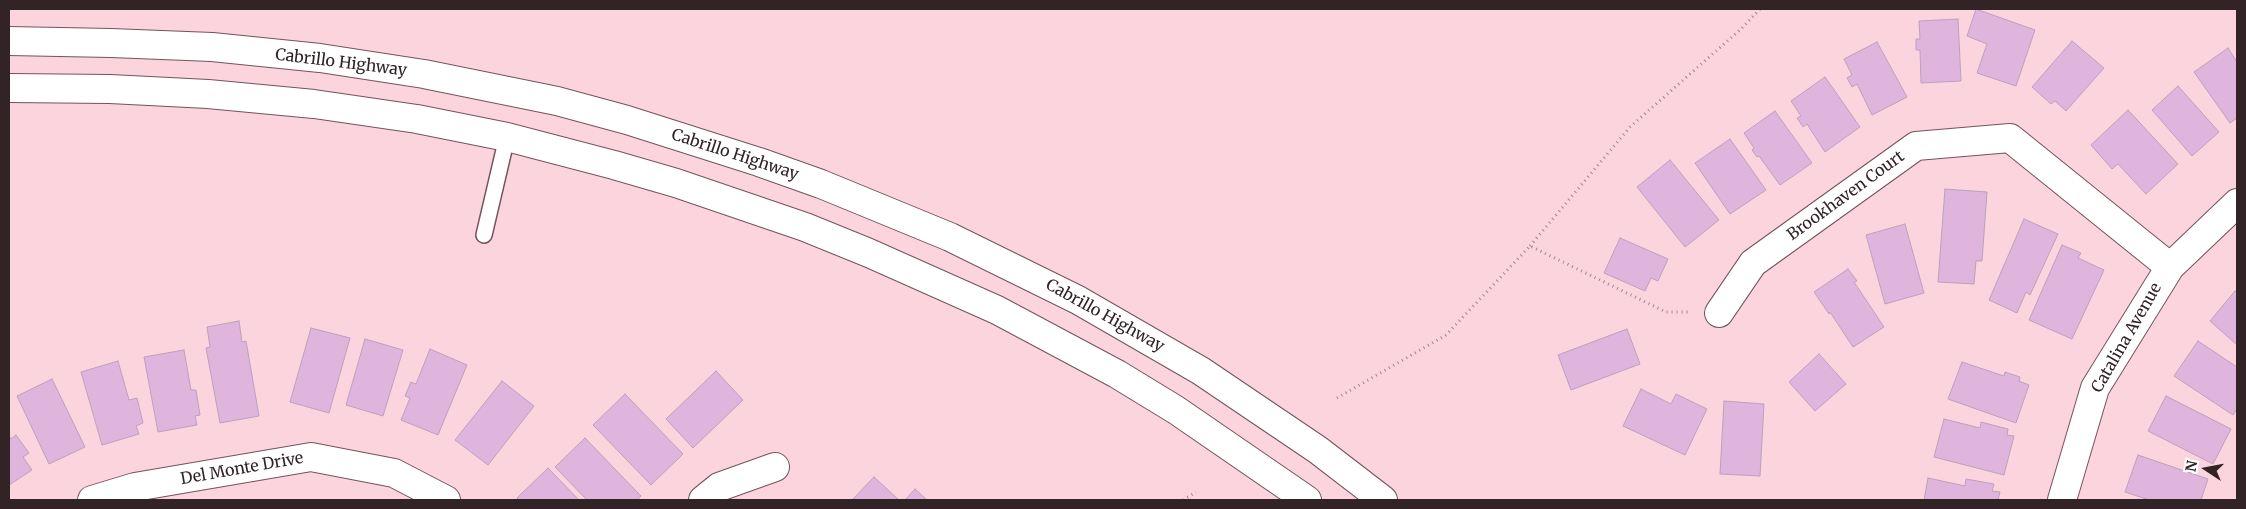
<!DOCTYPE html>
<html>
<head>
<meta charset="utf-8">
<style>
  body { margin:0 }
  #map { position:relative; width:2246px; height:509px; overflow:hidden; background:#fcd4de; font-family:Merriweather,serif }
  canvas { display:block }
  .frame { position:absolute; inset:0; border:10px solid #322327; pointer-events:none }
  .north { position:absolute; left:2181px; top:444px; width:50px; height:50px; -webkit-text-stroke:4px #fff; paint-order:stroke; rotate:281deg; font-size:14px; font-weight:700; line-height:20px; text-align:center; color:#322327 }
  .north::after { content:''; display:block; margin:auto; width:18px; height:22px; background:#322327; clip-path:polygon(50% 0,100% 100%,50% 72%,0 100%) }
</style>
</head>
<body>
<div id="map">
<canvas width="2246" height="509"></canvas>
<div class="frame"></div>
<div class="north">N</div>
</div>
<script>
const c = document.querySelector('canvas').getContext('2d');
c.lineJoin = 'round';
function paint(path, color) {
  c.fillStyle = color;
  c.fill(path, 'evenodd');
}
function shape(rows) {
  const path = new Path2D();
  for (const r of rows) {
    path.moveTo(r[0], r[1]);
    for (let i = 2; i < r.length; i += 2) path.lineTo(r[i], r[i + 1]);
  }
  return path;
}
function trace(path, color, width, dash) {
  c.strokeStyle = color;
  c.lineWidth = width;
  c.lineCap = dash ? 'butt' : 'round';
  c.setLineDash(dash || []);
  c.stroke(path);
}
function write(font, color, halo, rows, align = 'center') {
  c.font = font + ' Merriweather,serif';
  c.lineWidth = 4;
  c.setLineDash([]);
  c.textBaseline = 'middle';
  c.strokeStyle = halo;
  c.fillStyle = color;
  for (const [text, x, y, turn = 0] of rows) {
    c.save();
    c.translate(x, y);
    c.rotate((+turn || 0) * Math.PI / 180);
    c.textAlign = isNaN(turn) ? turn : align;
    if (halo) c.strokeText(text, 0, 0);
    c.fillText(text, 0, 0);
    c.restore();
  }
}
const building = shape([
  [1976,9,2035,30,2016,86,1977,73,1987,44,1967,36,1976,9],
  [1958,19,1961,81,1921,83,1920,50,1916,50,1916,39,1920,39,1919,21,1958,19],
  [2072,41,2104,68,2066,111,2055,101,2051,104,2032,87,2072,41],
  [1877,42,1907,97,1872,115,1857,84,1852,87,1847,78,1852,75,1844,59,1877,42],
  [2228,48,2237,62,2237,118,2230,123,2194,72,2228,48],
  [1825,77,1860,127,1825,152,1807,124,1803,127,1797,118,1801,116,1791,101,1825,77],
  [2178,86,2219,132,2192,156,2152,110,2178,86],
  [2128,110,2178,164,2146,194,2118,164,2112,169,2091,145,2128,110],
  [1775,111,1812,163,1780,185,1759,156,1757,157,1752,150,1754,148,1744,133,1775,111],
  [1730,139,1766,190,1730,214,1695,163,1730,139],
  [1670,160,1719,220,1685,247,1637,187,1670,160],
  [1945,189,1987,192,1982,261,1976,261,1974,284,1938,282,1945,189],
  [2024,219,2058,234,2030,295,2026,292,2017,313,1989,300,2024,219],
  [1905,224,1924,293,1885,304,1866,235,1905,224],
  [1620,238,1668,259,1658,281,1651,278,1645,291,1604,273,1620,238],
  [2062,245,2081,253,2078,258,2104,270,2072,339,2029,320,2062,245],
  [1848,269,1857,281,1854,282,1884,327,1853,347,1830,312,1829,314,1814,292,1848,269],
  [2235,291,2237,293,2237,345,2210,321,2235,291],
  [239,321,242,342,246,341,259,416,220,423,206,348,210,347,207,327,239,321],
  [311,328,350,338,329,413,290,402,311,328],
  [1627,329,1640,364,1571,390,1558,355,1627,329],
  [365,339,403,350,383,416,346,405,365,339],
  [2198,341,2237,367,2237,409,2233,415,2174,376,2198,341],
  [430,349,467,365,438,435,401,420,410,398,405,396,411,382,416,384,430,349],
  [184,350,191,390,196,390,200,415,195,416,197,425,158,432,144,357,184,350],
  [1819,354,1846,384,1815,411,1789,382,1819,354],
  [118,361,129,400,137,398,143,423,136,426,139,434,102,445,81,372,118,361],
  [1962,362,2004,376,2005,372,2020,377,2019,381,2029,385,2016,423,1948,399,1962,362],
  [716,371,743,400,693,448,666,419,716,371],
  [52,379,85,447,49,464,17,396,52,379],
  [502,381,534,406,488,465,455,440,502,381],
  [1641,389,1671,404,1676,394,1707,409,1685,455,1623,426,1641,389],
  [625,394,683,454,651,485,593,425,625,394],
  [2166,396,2231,429,2213,464,2148,431,2166,396],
  [1724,401,1764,404,1760,476,1720,474,1724,401],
  [1944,419,1980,428,1981,422,2008,429,2007,435,2014,436,2004,475,1934,457,1944,419],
  [16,435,29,453,23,457,32,470,9,485,9,436,11,439,16,435],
  [585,438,641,496,637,500,587,500,555,467,585,438],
  [2138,455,2208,479,2201,500,2149,500,2125,492,2138,455],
  [548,468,579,500,519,500,517,498,548,468],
  [874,477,899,500,852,500,874,477],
  [1928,478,1965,486,1966,479,1994,484,1992,491,2000,492,1998,500,1924,500,1928,478],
  [915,489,927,500,905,500,915,489]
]);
paint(building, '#dfb5de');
trace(building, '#bba1bb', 1);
const service = shape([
  [484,235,507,137]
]);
const minor = shape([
  [1719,313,1753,263,1916,146,2010,138,2170,267],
  [92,500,135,487,311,457,394,473,446,500],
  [703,500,719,487,775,467],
  [2062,500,2095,388,2170,267,2237,203]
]);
const motorway = shape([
  [9,41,111,43,212,47,320,58,424,74,557,101,627,120,759,162,821,184,950,237,1078,300,1201,371,1318,450,1383,500],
  [9,88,110,89,208,94,314,104,417,119,507,137,614,165,676,183,805,227,869,253,997,310,1117,374,1176,410,1307,500]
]);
trace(service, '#74535c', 18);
trace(minor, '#74535c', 30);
trace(motorway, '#74535c', 30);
trace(shape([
  [1530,246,1630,127,1741,29,1760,9],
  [1337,398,1446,335,1530,246,1666,312,1690,312],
  [1183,500,1196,492]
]), '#a1858c', 3, [1, 4]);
trace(service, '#fff', 15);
trace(minor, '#fff', 28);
trace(motorway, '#fff', 28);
write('16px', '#322327', '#fff', [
  ["Cabrillo Highway",341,63,7],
  ["Cabrillo Highway",735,155,18],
  ["Brookhaven Court",1846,196,-36],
  ["Cabrillo Highway",1105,316,29],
  ["Catalina Avenue",2127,338,-60],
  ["Del Monte Drive",242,469,-10]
]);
</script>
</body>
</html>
